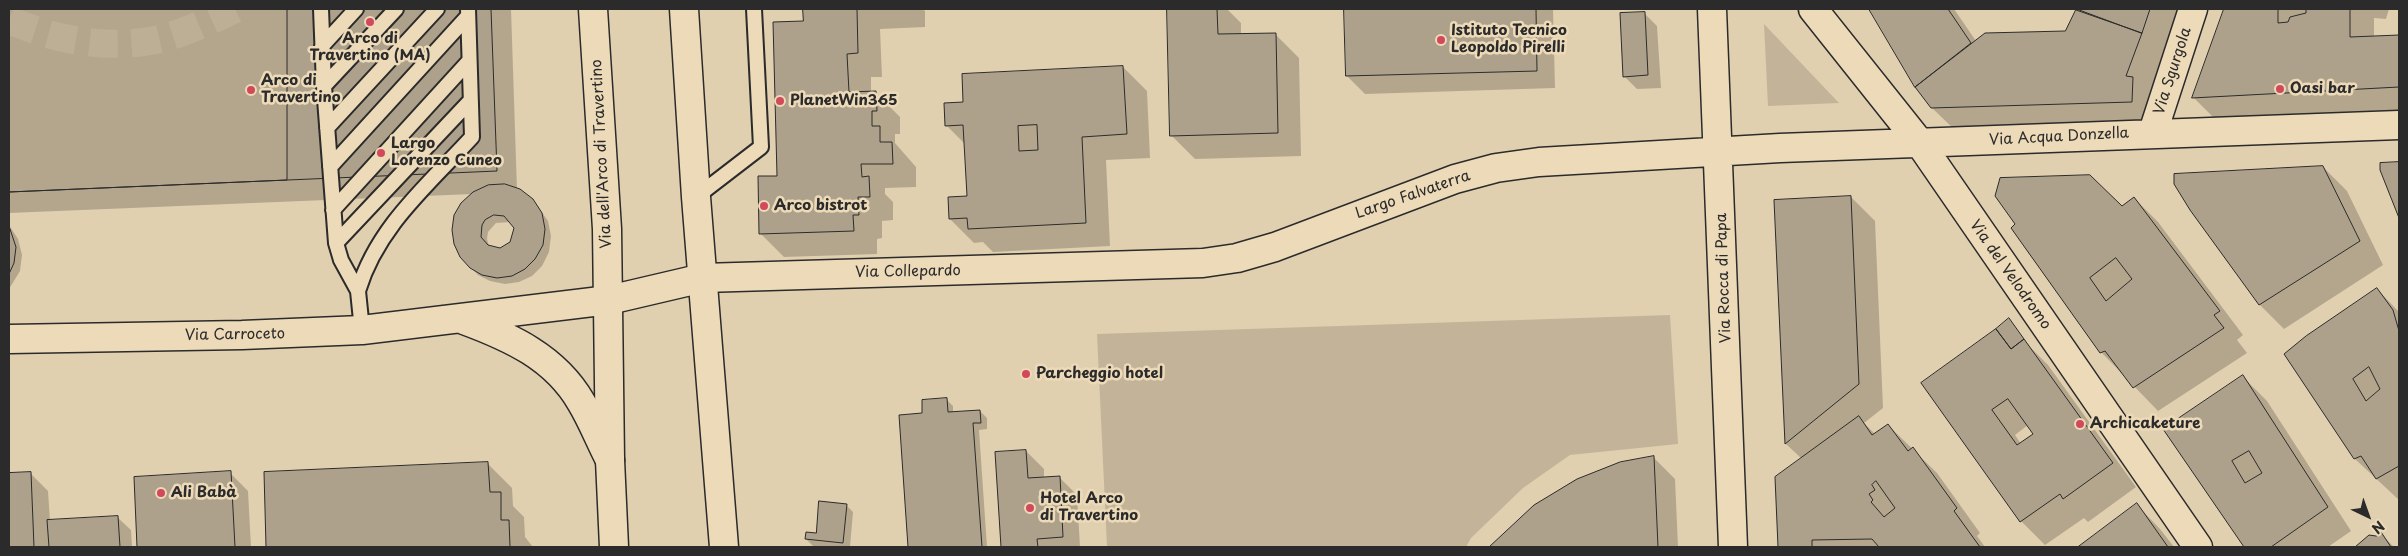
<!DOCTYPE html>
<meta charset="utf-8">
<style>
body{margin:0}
#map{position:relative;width:2408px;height:556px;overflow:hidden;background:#e1d0b0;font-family:"Playpen Sans",sans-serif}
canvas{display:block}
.frame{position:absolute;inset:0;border:10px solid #2b2b2b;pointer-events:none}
.north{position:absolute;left:2343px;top:491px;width:50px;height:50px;-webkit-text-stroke:4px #eddab8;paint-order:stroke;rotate:138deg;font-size:14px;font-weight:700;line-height:20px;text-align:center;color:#2b2b2b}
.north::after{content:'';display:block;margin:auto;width:18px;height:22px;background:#2b2b2b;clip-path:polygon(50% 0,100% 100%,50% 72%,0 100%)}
</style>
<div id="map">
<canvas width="2408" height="556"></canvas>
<div class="frame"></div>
<div class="north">N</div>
</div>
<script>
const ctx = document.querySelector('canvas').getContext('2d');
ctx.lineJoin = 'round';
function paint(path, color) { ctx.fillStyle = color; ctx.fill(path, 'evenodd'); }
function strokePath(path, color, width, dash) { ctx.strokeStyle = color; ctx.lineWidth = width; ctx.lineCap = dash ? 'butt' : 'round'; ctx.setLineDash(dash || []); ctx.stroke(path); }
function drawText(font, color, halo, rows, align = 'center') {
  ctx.font = font + ' "Playpen Sans",sans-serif'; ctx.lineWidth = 5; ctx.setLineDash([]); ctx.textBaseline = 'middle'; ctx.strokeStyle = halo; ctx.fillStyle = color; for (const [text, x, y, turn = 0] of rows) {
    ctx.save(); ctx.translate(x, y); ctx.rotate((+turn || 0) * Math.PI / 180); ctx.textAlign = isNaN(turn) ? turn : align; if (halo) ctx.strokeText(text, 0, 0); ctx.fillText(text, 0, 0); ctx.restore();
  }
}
const green = new Path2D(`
 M1764 24 1839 103 1768 106Z
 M1670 315 1678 444 1570 455 1523 488 1471 538 1466 547H1107L1097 334Z`);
const shadow = new Path2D(`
 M9 9H511L517 190 539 208 548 221 551 236 549 252 542 266 532 276 519 282 505 284 490 281 478 275 461 257 473 194 9 213ZM511 222 515 228 514 239 506 247 494 249 489 246 487 239 488 232 496 223Z
 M804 9H922L925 11V27L880 29 882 77H871V93H876L900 117V134H895V143L916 167V187L885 188V194L893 202V220L882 221V238L877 239V254L784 257 760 233 779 177 805 23Z
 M1168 9H1227L1241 23V35L1275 34 1299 58 1301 156 1195 159 1171 135Z
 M1346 9H1553L1555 88 1365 94 1347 76Z
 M1870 9H1954L1976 41 2066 33 2078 9H2184L2156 125 1957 132 1932 108 1916 86Z
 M2225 9H2389L2386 19 2374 18V37L2399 36V113L2218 122 2193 97Z
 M1644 13 1657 26 1661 88 1637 89 1624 76Z
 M1123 67 1147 91 1150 158 1106 160 1110 246 993 252 983 242 974 243 950 219 968 197 966 145 946 125 964 103Z
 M2399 163V215L2381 170V164Z
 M2323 167 2347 191 2383 265 2284 329 2260 305 2191 210Z
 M1851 197 1875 221 1883 408 1864 423 1875 434 1888 425 1937 473 1980 533 1977 536 1985 547H1779L1777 477 1802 459 1786 444 1776 201Z
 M2134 198 2158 222 2243 335 2237 340 2247 353 2158 411 2101 352 2013 228 2122 208Z
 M9 225 18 239 22 255 20 271 9 289Z
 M2377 289 2399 312V500L2355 459 2286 354Z
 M2009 320 2031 348 2048 365 2136 487 2088 522 2084 518 2045 545 2021 521 1922 383ZM2028 425 2035 435 2021 444 2015 435Z
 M2243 377 2267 401 2351 531 2328 547H2246L2165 429Z
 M946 399 953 406V413L980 411 987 418V429L979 430 987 547H910L901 417 924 415Z
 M1026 451 1044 469V478L1059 477 1077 495 1080 547H1002L996 453Z
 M1654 458 1675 479 1678 547H1491L1534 506Z
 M488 464 512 488 513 506 524 517 525 537 533 547H267L265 473Z
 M30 473 48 491 50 521 117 517 131 530 132 547H9V474Z
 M230 473 248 491 251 547H139L135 478Z
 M846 505 853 512 850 547 813 546 806 539 817 534Z
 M2137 505 2160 529 2174 547H2080Z
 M2381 534 2394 547H2357L2369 536 2377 537Z`);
const building = new Path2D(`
 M9 9H491L497 171 9 192Z
 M9 9H287V180L9 192Z
 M803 9H857L858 53 847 54 849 92 876 91 877 111H872V126H880V142H892L893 164H861L862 177 869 176 870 197H858L859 215H853L854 231 759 234 758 176H777L773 22 803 21Z
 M1167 9H1217L1218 34 1276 33 1278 133 1170 136Z
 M1344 9H1536L1537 71 1346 76Z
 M1869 9H1948L1971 43 1915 87Z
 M2077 9H2150L2142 33Z
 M2224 9H2278V23L2288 22 2290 17 2306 13V9H2350V37L2399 35V87L2192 98Z
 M2076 10 2142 33 2126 76 2133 77 2132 102 1931 108 1915 87 1985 33 2065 31Z
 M1645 12 1648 75 1623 77 1620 13Z
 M1123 66 1127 134 1082 137 1086 223 968 229 967 218 949 219 948 197 967 196 963 125 945 126 944 103 963 102 962 74ZM1037 125 1038 150 1019 151 1018 126Z
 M2399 162V218L2380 170V163Z
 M2323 166 2360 241 2259 305 2190 210 2174 184V174Z
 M2090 175 2122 206 2134 197 2220 311 2214 315 2224 328 2133 388 2105 351 2100 353 2011 228 2015 224 1995 196 2000 178ZM2116 258 2132 279 2106 301 2090 278Z
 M505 184 520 189 533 199 542 213 545 229 543 245 535 259 525 269 512 276 497 278 482 275 470 268 460 257 454 244 452 230 454 215 461 203 473 192 488 185ZM494 215 504 216 514 228 510 242 500 248 488 245 481 237 482 225 485 220Z
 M1851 196 1859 384 1785 444 1774 200Z
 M9 226 16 247 14 263 9 274Z
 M2377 288 2393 310 2399 331V466L2376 479 2361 456 2354 459 2284 354 2306 336ZM2369 367 2380 389 2366 401 2353 379Z
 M2009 318 2024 339 2011 349 1996 329Z
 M1996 329 2011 349 2024 339 2113 463 2063 499 2060 494 2020 522 1921 383ZM2008 399 2033 434 2017 445 1992 410Z
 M2243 375 2328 507 2271 547H2244L2163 429ZM2249 451 2262 473 2245 483 2232 461Z
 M947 398 948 412 980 410 981 423H973L982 547H908L899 415 922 413V400Z
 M1859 416 1872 435 1888 424 1908 451 1913 447 1957 508 1954 511 1980 547H1879L1872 539 1812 540V547H1778L1775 477ZM1876 481 1895 508 1884 517 1871 502 1873 500 1869 494 1875 490 1872 485Z
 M1026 450 1028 478 1060 476 1063 537 1037 539 1038 547H1001L995 452Z
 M1654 456 1658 547H1489L1534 505 1577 479 1620 462Z
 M488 462 490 492H501V520H509L510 547H266L264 472Z
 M231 471 235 547H137L134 477Z
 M31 472 34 547H9V473Z
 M819 501 847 504 843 543 805 539 806 532 816 533Z
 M2137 503 2168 547H2078Z
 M118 516 120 547H49L47 520Z
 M2381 532 2391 547H2355L2369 535 2376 536Z`);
const streetTunnel = new Path2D(`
 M9 20C59 42 118 52 171 36 193 29 214 19 235 9`);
const lane = new Path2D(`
 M321 9 324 86 336 243 341 260 358 291 362 330
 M322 46 356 9
 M324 86 396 9
 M327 128 437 9
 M330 167 468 16
 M696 197 761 147 754 9
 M333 210 469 61
 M336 243 470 101
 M358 291C377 227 428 185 472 137L468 9`);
const street = new Path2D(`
 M1712 9 1733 547
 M1813 9 1919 142 2198 547
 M2153 132 2193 9
 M464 320C510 337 555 357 581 402 592 420 600 441 610 460
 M9 339 242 335 362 330 609 300 703 278 1203 263 1237 258 1275 247 1455 179 1496 168 1539 162 1780 148 2399 125`);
const secondary = new Path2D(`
 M593 9 607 229 610 460 614 547
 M684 9 696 197 724 547`);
const markers = [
 [370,22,5,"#d1495b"],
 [1441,40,5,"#d1495b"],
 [2280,89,5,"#d1495b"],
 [251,90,5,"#d1495b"],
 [780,101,5,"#d1495b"],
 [381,153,5,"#d1495b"],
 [764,206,5,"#d1495b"],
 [1026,374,5,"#d1495b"],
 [2080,424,5,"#d1495b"],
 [161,493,5,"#d1495b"],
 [1030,508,5,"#d1495b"]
];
const poiNames = [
 ["Istituto Tecnico",1451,31],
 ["Leopoldo Pirelli",1451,48],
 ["Arco di",370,39,"center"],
 ["Travertino (MA)",370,56,"center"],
 ["Arco di",261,81],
 ["Travertino",261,98],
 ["Oasi bar",2290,89],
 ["PlanetWin365",790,101],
 ["Largo",391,144],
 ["Lorenzo Cuneo",391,161],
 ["Arco bistrot",774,206],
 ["Parcheggio hotel",1036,374],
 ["Archicaketure",2090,424],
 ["Ali Babà",171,493],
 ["Hotel Arco",1040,499],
 ["di Travertino",1040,516]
];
const streetNames = [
 ["Via Sgurgola",2173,71,-72],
 ["Via Acqua Donzella",2059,137,-3],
 ["Via dell'Arco di Travertino",602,154,-93],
 ["Largo Falvaterra",1413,195,-19],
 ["Via Collepardo",908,272,-1],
 ["Via del Velodromo",2010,275,55],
 ["Via Rocca di Papa",1724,278,-92],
 ["Via Carroceto",235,335,-1]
];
paint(green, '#c3b499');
paint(shadow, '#0003');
paint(building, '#aea18b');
strokePath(building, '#2b2b2b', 1);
strokePath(streetTunnel, '#bdaf95', 28, [28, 14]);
strokePath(lane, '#2b2b2b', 18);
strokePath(street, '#2b2b2b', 31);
strokePath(secondary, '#2b2b2b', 31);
strokePath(lane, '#eddab8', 14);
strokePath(street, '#eddab8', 28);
strokePath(secondary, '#eddab8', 28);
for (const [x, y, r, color] of markers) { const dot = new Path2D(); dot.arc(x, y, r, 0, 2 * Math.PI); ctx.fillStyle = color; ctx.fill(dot); strokePath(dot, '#eddab8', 2); }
drawText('bold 15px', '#2b2b2b', '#eddab8', poiNames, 'left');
drawText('15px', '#2b2b2b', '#eddab8', streetNames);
</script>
